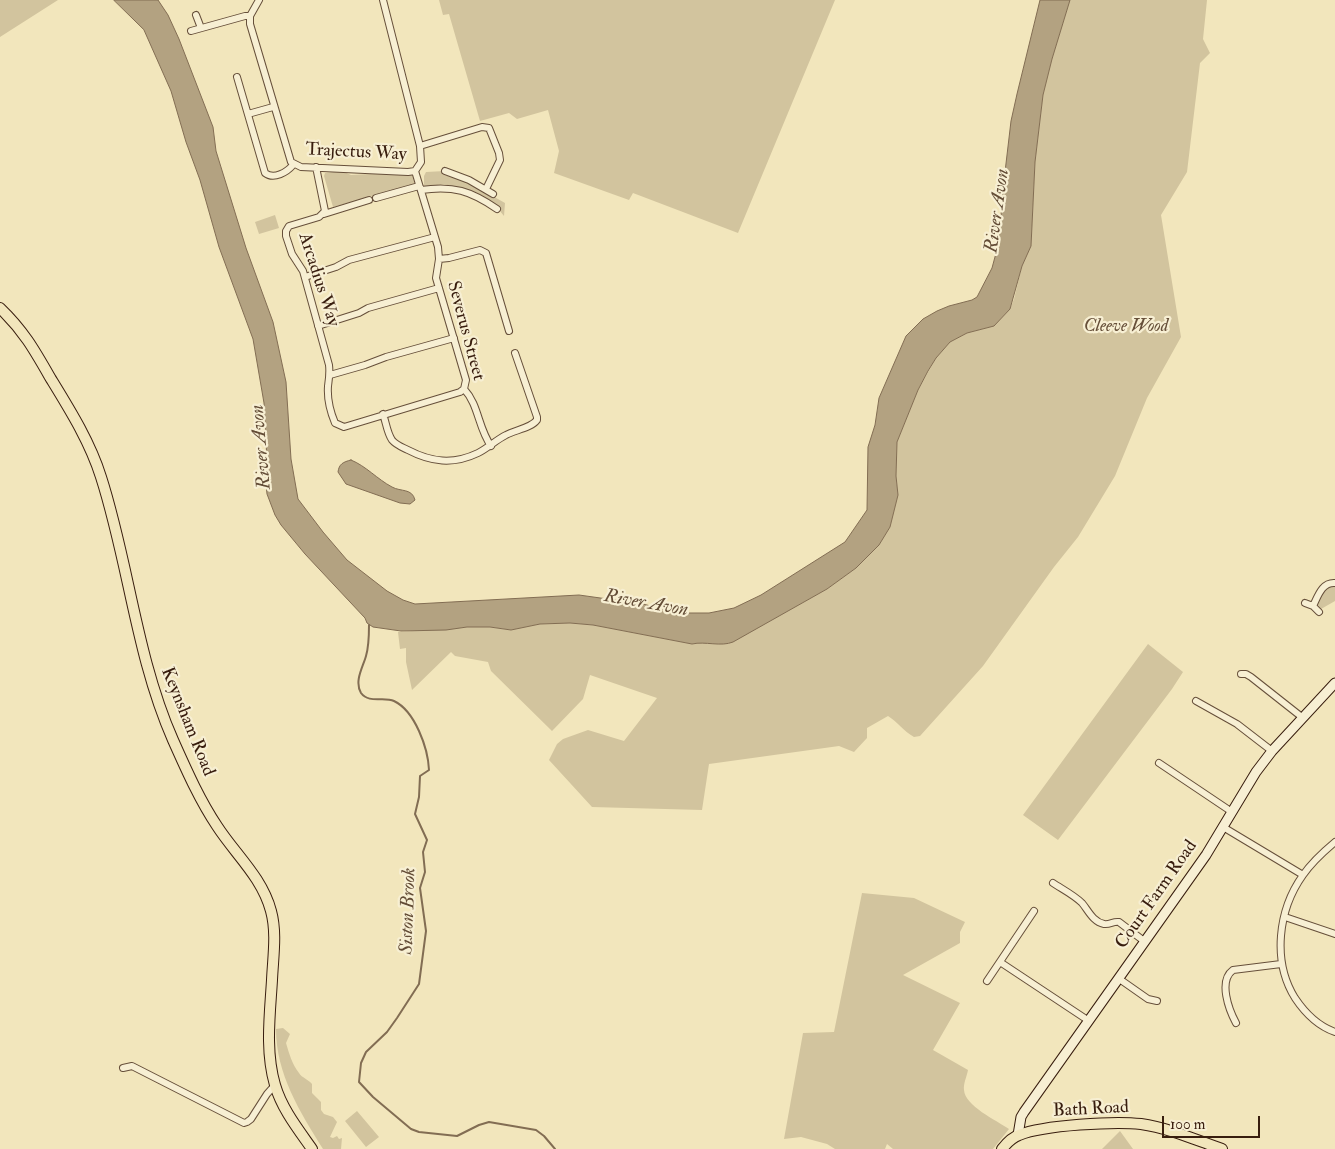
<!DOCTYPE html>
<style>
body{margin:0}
#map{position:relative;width:1335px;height:1149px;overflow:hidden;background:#f2e6bc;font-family:"IM FELL Double Pica",serif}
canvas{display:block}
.scale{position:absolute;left:1162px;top:1116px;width:98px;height:22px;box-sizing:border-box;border:2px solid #381d0e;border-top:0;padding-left:6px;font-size:15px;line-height:18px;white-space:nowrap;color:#381d0e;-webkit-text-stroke:4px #f7efd3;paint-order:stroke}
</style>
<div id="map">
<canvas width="1335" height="1149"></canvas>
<div class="scale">100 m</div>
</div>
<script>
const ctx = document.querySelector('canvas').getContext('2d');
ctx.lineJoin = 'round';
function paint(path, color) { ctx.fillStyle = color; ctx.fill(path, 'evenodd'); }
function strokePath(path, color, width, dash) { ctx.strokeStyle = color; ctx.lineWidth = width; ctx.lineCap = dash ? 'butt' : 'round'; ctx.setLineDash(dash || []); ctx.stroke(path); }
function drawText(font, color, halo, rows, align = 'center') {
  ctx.font = font + ' "IM FELL Double Pica",serif'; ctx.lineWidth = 4.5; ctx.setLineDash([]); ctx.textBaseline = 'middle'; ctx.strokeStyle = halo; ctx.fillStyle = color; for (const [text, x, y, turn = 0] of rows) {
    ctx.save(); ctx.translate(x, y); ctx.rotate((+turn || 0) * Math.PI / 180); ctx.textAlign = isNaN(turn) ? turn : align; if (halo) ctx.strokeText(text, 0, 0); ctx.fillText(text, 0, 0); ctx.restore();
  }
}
const green = new Path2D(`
 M0 0H58L0 37Z
 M439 0H835L738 233 633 193 629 200 554 173 559 151 548 110 517 119 509 113 480 121 449 14 443 15Z
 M1070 0H1207L1203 39 1210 53 1200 63 1187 172 1161 215 1181 337 1147 398 1115 476 1078 537 1054 567 983 666 920 736 914 737C903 731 898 722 888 716L867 728V738L854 752 839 746 709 764 702 810 592 807 549 760 557 744 563 739 588 730 624 741 657 698 590 675 583 699 552 731 491 671 488 662 455 656 451 652 412 690 406 662V648L400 649 398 632 467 627H490L510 630 540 624 570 623 593 625 692 644 708 642 728 644 827 589 856 568 879 545 890 527 898 495 896 476 897 442 918 390 936 358 950 342 967 333 994 326 1010 309 1014 299 1022 266 1031 246 1035 162 1043 95 1052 59Z
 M342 171 351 175 369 174 367 172 412 175 415 184 333 207 324 176 325 173Z
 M445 171 444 175 466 181 505 203 504 216 495 205 454 187 444 184 424 187V176L426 172Z
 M275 215 279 228 259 234 255 222Z
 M1334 586H1335V601L1321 609 1318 605V601L1326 587Z
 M1148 644 1183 672 1172 689 1058 840 1023 815Z
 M862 893 914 898 965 922 960 932V943L903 975 960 1003 933 1050 968 1070C967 1076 963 1084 964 1090 965 1106 996 1120 1009 1129L993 1149H893L887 1144 885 1149H835L827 1144 801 1137 784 1139 803 1033 834 1032Z
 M283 1028 290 1034 286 1043C289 1053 292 1064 299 1073 302 1078 308 1079 312 1084V1093L321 1102V1110L324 1114 333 1117 337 1122 330 1137 333 1138 337 1136 339 1139 342 1138 341 1149H323C300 1112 276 1074 276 1029Z
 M357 1111 379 1137 366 1147 345 1121Z
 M1120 1131 1133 1149H1102Z`);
const water = new Path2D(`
 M114 0H158L168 15 179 39 213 127 216 151 246 248 273 322 286 382 291 459 298 499 323 532 347 560 387 591 403 600 415 604 579 595 643 604 658 608 689 613H709L734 608 761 595 845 542 867 510 868 447 875 425 879 398 906 336 923 319 937 311 949 306 972 300 977 297 992 268 999 242 1003 189 1011 121 1017 94 1040 0H1070L1052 59 1043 95 1035 162 1031 246 1022 266 1010 309 994 326 967 333 950 342 936 358 928 371 918 390 897 442 896 476 898 495 890 527 879 545 856 568 827 589 733 642C721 647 705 641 692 644L593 625 570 623 540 624 511 630 490 627H467L446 630 401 631 373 627 367 623 365 618 305 554 281 525 275 515 267 494 266 484 267 461 264 403 253 339 219 247 200 180 186 142 171 91 144 30Z
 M351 460C366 466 377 479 392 487 401 492 412 488 415 500L410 504 400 503 346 484 338 472C339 464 343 462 351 460Z`);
const stream = new Path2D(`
 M369 625C369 635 369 646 366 656 363 667 354 681 361 693 369 704 384 696 394 701 415 711 428 748 429 770L420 776 419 797 415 814 427 840 423 852 425 872 420 888 426 931 419 984 397 1018 387 1032 366 1052 361 1063 359 1082 373 1097 411 1129 419 1132 457 1136 479 1125 489 1122 536 1130 544 1136 555 1149`);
const street = new Path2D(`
 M259 0 250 16V24L291 162 301 167 408 172 415 171 421 162 420 146 383 0
 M196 15 201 28
 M191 31 245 16H250
 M237 77 265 173C274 180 287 172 293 165
 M248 114 273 107
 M420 146 482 127 489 128 499 153 500 160 486 189
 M316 167 325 211 319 217 289 226 286 231V236L292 254 303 271 329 365C330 373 329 379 328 386 327 399 330 411 335 423L344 427 460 392 464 389
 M415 171 438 247 439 259 436 278 466 380 464 389C479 405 478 428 491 446
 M445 171 469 180 493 194
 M421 190C453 185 471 191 497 209
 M376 198 419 186
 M324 214 369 200
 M439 259 449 258 480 250 486 253 509 331
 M305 277 336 267 349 260 435 237
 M318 326 359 313 368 308 439 288
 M330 375 365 365 386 357 454 338
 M383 414C386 422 387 433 392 440 396 445 402 447 408 450 431 462 453 465 478 453 488 448 496 440 506 435 515 430 531 428 537 420V417L515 353
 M1305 603 1313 606
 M1319 612 1313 606C1318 596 1322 582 1335 583
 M1241 674H1246L1251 677 1303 718
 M1196 701 1237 724 1272 751
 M1159 763 1232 812
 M1223 827 1303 875
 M1335 842C1323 852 1312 862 1303 875 1278 910 1272 961 1295 998 1305 1013 1318 1026 1335 1032
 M1053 883C1062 889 1074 895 1082 903 1088 910 1093 922 1104 924 1110 925 1113 921 1119 922L1144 941
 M1285 917 1335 934
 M1000 962 1089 1021
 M1118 978 1148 999 1157 1001
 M987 981 1034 911
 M1236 1023C1229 1010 1218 981 1233 970L1281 964
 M123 1068 132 1066 244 1123 247 1122 251 1119 267 1094 275 1085`);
const secondary = new Path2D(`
 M1018 1135 1021 1117 1024 1112 1206 855 1256 772 1272 751 1335 683`);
const primary = new Path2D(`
 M0 308C24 331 35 351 51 379 70 410 90 442 101 477 129 564 136 656 173 740 186 769 199 799 217 826 235 854 262 877 271 911 277 933 273 957 272 980 270 1014 265 1051 275 1085 282 1109 298 1129 312 1149
 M1002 1149C1006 1144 1013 1137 1019 1135 1044 1125 1115 1121 1141 1124 1169 1128 1196 1140 1222 1149`);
const streetNames = [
 ["Trajectus Way",356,153,3],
 ["Arcadius Way",318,280,72],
 ["Severus Street",465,331,75],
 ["Keynsham Road",187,722,68],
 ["Court Farm Road",1157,895,-55],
 ["Bath Road",1091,1110,-3]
];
const parkNames = [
 ["Cleeve Wood",1126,327]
];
const waterNames = [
 ["River Avon",998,211,-82],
 ["River Avon",262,447,-95],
 ["River Avon",646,604,10],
 ["Siston Brook",409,911,-88]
];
paint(green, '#d2c49e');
paint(water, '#b3a281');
strokePath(water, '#826d53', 1);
strokePath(stream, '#826d53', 2);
strokePath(street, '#664f3a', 8);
strokePath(secondary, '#381d0e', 11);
strokePath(primary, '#381d0e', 12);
strokePath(street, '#f7efd3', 6);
strokePath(secondary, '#f7efd3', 9);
strokePath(primary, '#f2e6bc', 10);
drawText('18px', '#381d0e', '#f7efd3', streetNames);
drawText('italic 18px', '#664f39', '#f7efd3', parkNames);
drawText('italic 19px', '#634c36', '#f7efd3', waterNames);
</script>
